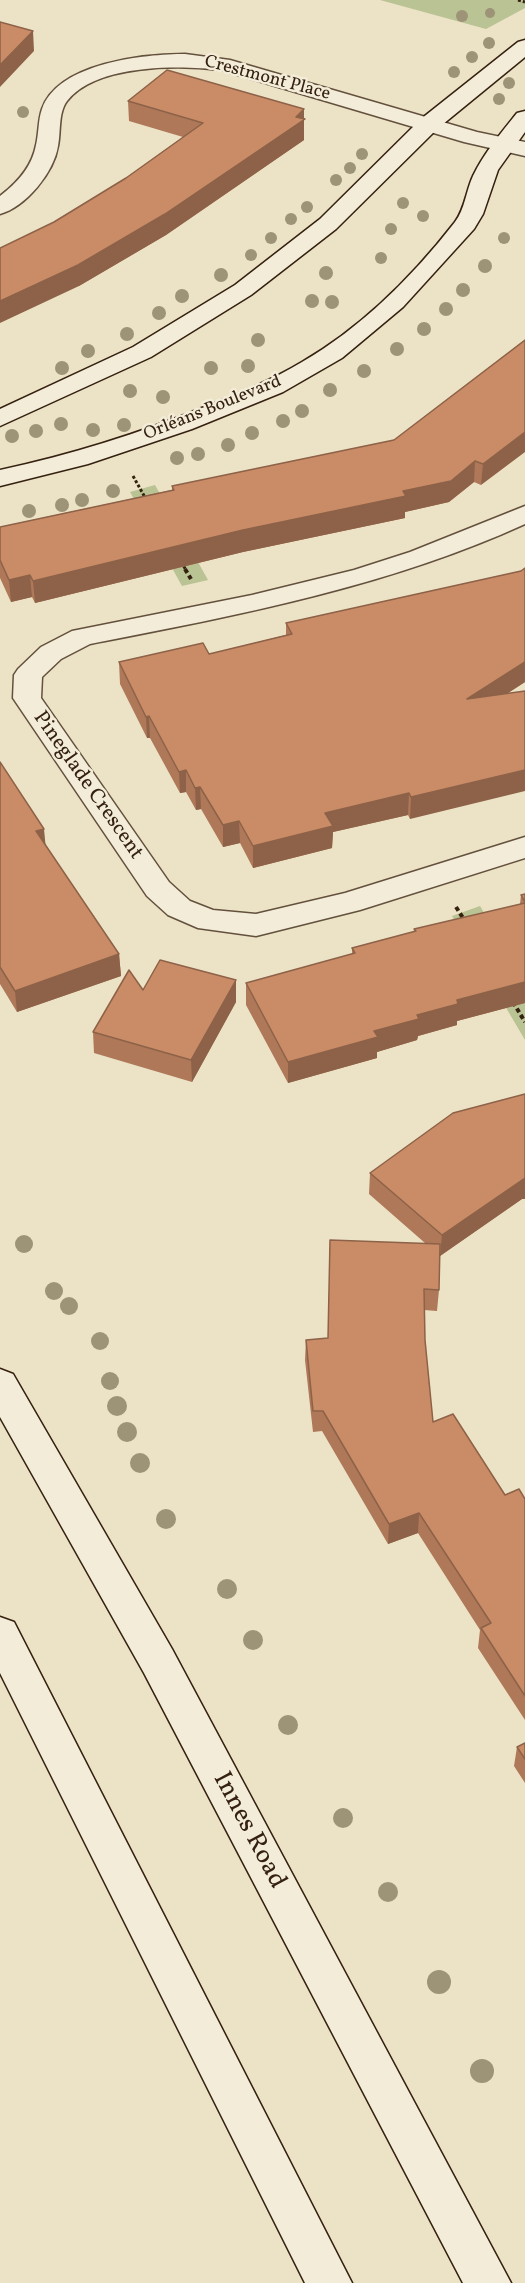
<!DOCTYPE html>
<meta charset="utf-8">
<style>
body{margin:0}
canvas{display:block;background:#ece2c5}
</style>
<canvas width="525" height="2283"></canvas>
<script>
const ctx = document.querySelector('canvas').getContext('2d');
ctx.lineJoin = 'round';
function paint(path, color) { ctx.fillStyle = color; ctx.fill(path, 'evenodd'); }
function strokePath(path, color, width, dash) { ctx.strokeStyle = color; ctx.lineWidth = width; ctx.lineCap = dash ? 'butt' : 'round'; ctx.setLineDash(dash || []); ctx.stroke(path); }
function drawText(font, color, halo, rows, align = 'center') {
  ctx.font = font + ' Vollkorn,serif'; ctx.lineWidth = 5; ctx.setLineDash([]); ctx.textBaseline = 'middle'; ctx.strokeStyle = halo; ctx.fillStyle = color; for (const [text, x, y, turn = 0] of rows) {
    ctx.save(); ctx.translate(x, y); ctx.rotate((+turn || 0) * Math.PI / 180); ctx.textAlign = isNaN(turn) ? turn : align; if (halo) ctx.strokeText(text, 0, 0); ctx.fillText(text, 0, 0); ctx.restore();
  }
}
const green = new Path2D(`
 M380 0H525V8L486 29Z
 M155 485 208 580 182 586 130 492Z
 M480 906 525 981V1040L452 916Z`);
const pathFar1 = new Path2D(`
 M518 0 525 2
 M133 476 147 501
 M181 562 186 570`);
const path = new Path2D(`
 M185 569 191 579
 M456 907 465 921
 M513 1002 525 1022`);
const minor = new Path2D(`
 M185 54 230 60 477 132 525 142V156L464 142 221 70C179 65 96 64 67 101 58 113 61 132 58 146 54 172 26 207 0 214V196C17 183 32 167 36 145 39 133 38 120 42 109 58 63 144 54 185 54Z
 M525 506V524C387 587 238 615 90 644L61 659 42 677 41 698 169 882 190 901 213 910 256 914 345 893 525 837V858L360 910 256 936 198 928 168 915 147 896 13 698 14 675 18 669 41 647 72 631 252 595 354 570 410 552Z`);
const secondary = new Path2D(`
 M525 40V57L437 129 336 229 251 295 151 357 0 426V409L133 347 235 285 320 219 421 119 518 42Z
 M525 111V132L498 170 483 214 474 229 403 307 342 358 283 392 192 429 88 464 0 486V470C71 455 140 433 207 406 240 393 272 380 302 362 361 328 413 276 455 222 465 209 466 191 473 176 484 153 501 133 517 113Z
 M0 1369 13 1374 172 1649 511 2283H463L144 1673 0 1417Z
 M0 1617 14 1622 352 2283H305L0 1673Z`);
const trees = [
 [490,13,5],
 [462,16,6],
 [489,43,6],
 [472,57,6],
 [454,72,6],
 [509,83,6],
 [499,99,6],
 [23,112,6],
 [362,154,6],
 [350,168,6],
 [336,180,6],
 [403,203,6],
 [307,207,6],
 [423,216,6],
 [291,219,6],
 [391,229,6],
 [271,238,6],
 [504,238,6],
 [251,255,6],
 [381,258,6],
 [485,266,7],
 [326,273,7],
 [221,275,7],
 [463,290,7],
 [182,296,7],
 [312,301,7],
 [332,302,7],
 [446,309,7],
 [159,313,7],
 [424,329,7],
 [127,334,7],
 [258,340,7],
 [397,349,7],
 [88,351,7],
 [248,366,7],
 [62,368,7],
 [211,368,7],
 [364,371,7],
 [330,390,7],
 [130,391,7],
 [163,397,7],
 [302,411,7],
 [283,421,7],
 [61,424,7],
 [124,425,7],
 [93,430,7],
 [36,431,7],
 [252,433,7],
 [12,436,7],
 [228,445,7],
 [198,454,7],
 [177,458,7],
 [113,491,7],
 [82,500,7],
 [62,505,7],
 [29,511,7],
 [24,1244,9],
 [54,1291,9],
 [69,1306,9],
 [100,1341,9],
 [110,1381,9],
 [117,1406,10],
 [127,1432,10],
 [140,1463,10],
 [166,1519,10],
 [227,1589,10],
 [253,1640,10],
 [288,1725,10],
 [343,1818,10],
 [388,1892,10],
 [439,1982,12],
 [482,2071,12]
];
const wall = new Path2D(`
 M128 101 304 109V140L166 235 79 286 54 222 126 178 183 137 129 121Z
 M525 340 481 485 474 482 449 502 405 512V518L243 552 35 603 32 597 11 602 0 578V527L172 490V486L394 440Z
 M525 568V682L508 693 410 819 408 815 333 832 332 848 253 868 240 843 223 847 201 809 196 810 186 792 180 793 150 738H147L120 684 119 662 209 654 286 635V623L521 571Z
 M0 762 45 845 119 954 121 976 17 1012 0 984Z
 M525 894V1003L457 1021V1025L418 1036 417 1040 377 1052V1058L288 1083 246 1005V983L352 954V948L414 932V929L520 904 521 895Z
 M236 980V1002L192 1082 94 1053 93 1032 143 990Z
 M370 1173 522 1199 440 1256H439V1290L437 1311 424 1310 425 1340 433 1422 505 1495 525 1499V1720L478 1648 480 1630 418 1533 388 1544 322 1431 313 1432 305 1360 306 1340 328 1338 425 1243 369 1194Z
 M525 1743V1783L514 1766 517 1747Z`);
const shadedWall = new Path2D(`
 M33 31 34 51 0 87V65Z
 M304 109V140L166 235 79 286 0 323V301L296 117Z
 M525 432V452L481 485 483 464Z
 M475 461 474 482 449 502 405 512V518L243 552 35 603 33 581 403 491Z
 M30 575 32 597 11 602 9 580Z
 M525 662V682L465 721 467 699Z
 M149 716 150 738H147L146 717Z
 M186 770V792L180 793 179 772Z
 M525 770V791L410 819 411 797Z
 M200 787 201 809 196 810 195 788Z
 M409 793 408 815 333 832 332 848 253 868V846L325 813Z
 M239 821 240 843 223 847V825Z
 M44 829 46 850 36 831Z
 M119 954 121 976 17 1012 15 991Z
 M236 980V1002L192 1082 191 1060Z
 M525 982V1003L457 1021V1025L418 1036 417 1040 377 1052V1058L288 1083V1062L457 1000Z
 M525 1178V1199H522L440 1256 442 1235Z
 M419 1513 418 1533 388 1544 389 1524Z`);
const building = new Path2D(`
 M0 22 33 31 0 65Z
 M167 70 304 109 296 117 305 119 165 214 78 265 0 301V248L54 222 126 178 203 123 128 101Z
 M525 340V432L483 464 475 461 451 481 403 491 406 496 243 530 33 581 30 575 9 580 0 560V527L174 490 172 486 394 440Z
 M525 568V662L467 699 525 691V770L411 797 409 793 325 813 333 826 253 846 239 821 223 825 200 787 195 788 186 770 179 772 149 716 146 717 119 662 203 643 209 654 292 634 286 623 521 571Z
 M0 762 44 829 36 831 119 954 15 991 0 967Z
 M525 894V902L521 895Z
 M525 903V982L457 1000 458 1004 417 1015 419 1019 374 1031 378 1037 288 1062 246 983 355 953 352 948 416 931 414 929Z
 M160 960 236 980 191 1060 93 1032 129 970 143 990Z
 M525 1094V1178L442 1235 370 1173 453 1113Z
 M330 1240 440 1244 439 1290 424 1289 425 1340 433 1422 453 1414 505 1495 519 1489 525 1499V1696L481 1628 491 1623 419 1513 389 1524 323 1411H313L306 1340 328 1338Z
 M525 1743V1759L517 1747Z`);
const farStreetnames = [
 ["Crestmont Place",267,79,15],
 ["Orléans Boulevard",213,409,-22]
];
const streetNames = [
 ["Pineglade Crescent",87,786,55]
];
const nearStreetnames = [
 ["Innes Road",248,1831,62]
];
paint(green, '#b9c394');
strokePath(minor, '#63513d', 3);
strokePath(secondary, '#352110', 3);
strokePath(pathFar1, '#352110', 3, [3, 2]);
strokePath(path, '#352110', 4, [4.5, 3]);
paint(minor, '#f3ecd9');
paint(secondary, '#f3ecd9');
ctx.fillStyle = '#9d9377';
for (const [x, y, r] of trees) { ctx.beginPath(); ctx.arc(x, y, r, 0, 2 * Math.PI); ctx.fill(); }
paint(wall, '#ae7859');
paint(shadedWall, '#8d6248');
paint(building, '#ca8c67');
strokePath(building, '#8d6248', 1.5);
drawText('18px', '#352110', '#f3ecd9', farStreetnames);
drawText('21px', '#352110', '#f3ecd9', streetNames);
drawText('26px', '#352110', '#f3ecd9', nearStreetnames);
</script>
